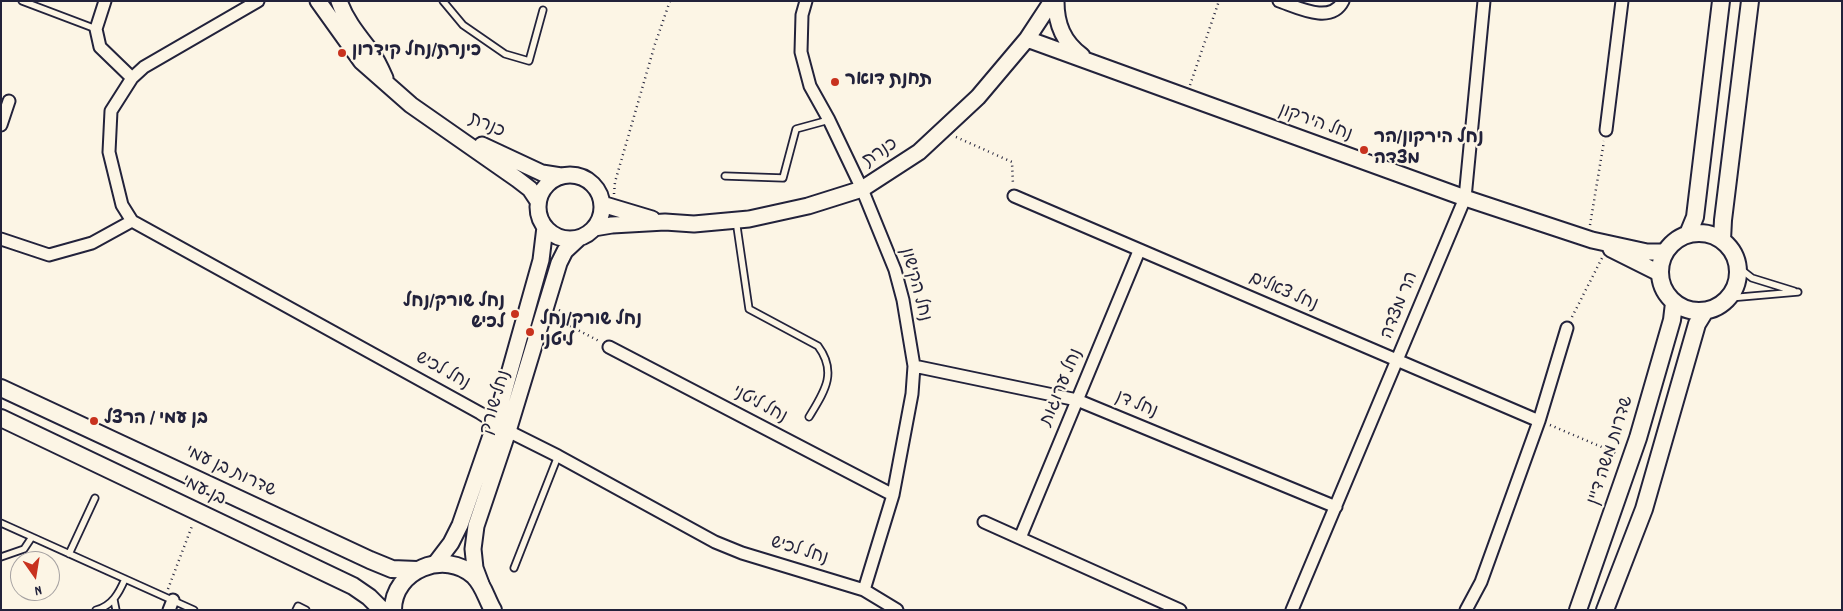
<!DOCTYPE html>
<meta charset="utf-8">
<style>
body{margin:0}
#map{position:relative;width:1843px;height:611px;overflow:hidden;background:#fcf5e5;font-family:Dekko,sans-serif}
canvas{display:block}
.frame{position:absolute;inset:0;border:2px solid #22223b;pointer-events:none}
.north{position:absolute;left:10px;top:551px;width:50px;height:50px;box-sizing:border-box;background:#fcf5e5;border:1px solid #a5a1a1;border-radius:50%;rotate:167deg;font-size:14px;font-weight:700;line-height:20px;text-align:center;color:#22223b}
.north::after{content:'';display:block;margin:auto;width:18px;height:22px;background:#c8321e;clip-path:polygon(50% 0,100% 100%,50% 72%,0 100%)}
</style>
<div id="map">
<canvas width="1843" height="611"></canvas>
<div class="frame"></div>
<div class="north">N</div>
</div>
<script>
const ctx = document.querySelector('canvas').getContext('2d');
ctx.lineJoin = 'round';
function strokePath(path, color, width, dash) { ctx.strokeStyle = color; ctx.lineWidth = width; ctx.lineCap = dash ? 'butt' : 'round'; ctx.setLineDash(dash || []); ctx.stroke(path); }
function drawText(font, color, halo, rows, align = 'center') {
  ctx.font = font + ' Dekko,"Playpen Sans Hebrew",sans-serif'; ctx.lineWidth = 4.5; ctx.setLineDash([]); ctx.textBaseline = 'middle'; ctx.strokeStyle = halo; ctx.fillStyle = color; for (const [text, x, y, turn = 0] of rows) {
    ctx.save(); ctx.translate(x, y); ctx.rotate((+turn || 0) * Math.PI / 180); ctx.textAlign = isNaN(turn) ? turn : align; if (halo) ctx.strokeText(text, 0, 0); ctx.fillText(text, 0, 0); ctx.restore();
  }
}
const path = new Path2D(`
 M1190 85 1219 1
 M956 137 1012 162 1013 185
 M614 194 615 182 655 44 670 1
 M1590 225 1604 141
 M559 310 573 317
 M1572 317 1602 258
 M570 326 599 341
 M1550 425 1618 454
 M168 589 192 526`);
const service = new Path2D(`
 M22 1 96 29
 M443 1 463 25 505 54 529 61 543 10
 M725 176 783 178 796 129 829 120
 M736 220 749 309 818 346C838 373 824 392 809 417
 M1738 267 1752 278 1794 291
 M1729 298 1798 292
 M1 523 194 610
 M69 554 95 498
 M1 557 24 549 32 537
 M514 568 558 456
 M114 600 116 610
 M96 610C112 606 119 593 125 579
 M296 610 298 606 306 610`);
const minor = new Path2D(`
 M105 1 96 29 100 47 132 78
 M806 1 802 15 801 52 810 86 829 120 862 189 895 270 903 300 914 366 912 394 893 495 864 590
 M1279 1C1297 7 1331 25 1343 1
 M1 125 9 101
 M1606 130 1622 1
 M1014 196 1539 421
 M132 221 122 205 109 152 111 111 132 78 144 67 258 1
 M1 239 49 255 92 243 132 221 480 413 508 431 558 456 715 542 742 553 864 590 897 610
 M609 347 893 495
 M914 366 1077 400 1336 507
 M984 522 1180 610
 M1020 538 1139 251
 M169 610 173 600
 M1292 610 1465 198 1484 1
 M1466 610 1481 582 1539 421 1567 328`);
const tertiary = new Path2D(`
 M318 1 361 61 411 105 517 179 530 189 538 201
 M339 1C346 21 359 36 372 53 377 60 381 69 385 78
 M1056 1C1056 24 1063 42 1082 56
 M1027 39 1465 198 1592 240 1647 252H1664
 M482 145 542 173 561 176
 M538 207a32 32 0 1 1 64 0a32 32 0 1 1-64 0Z
 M602 204 652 219
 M594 228 612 225 665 222 694 224 749 219 808 206 862 189 919 152 978 97 1027 39 1052 1
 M1611 249 1659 273
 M435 564 451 543 460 525 495 424 541 260 545 227
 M481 584 475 568 473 549 476 526 508 431 559 263 565 251 579 238`);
const secondary = new Path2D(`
 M1660 272a39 39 0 1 1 78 0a39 39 0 1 1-78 0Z
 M1688 234 1695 217 1721 1
 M1722 240 1723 220 1750 1
 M1 388 370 560 392 569 417 570
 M1 418 353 586 369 597 382 610
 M393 610C393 570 445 549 474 576 484 586 486 598 493 610
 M1578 610 1638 438 1672 320 1674 303
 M1605 610 1644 509 1697 324 1705 311`);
const markers = [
 [342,53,5,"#c8321e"],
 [835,82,5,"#c8321e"],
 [1364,150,5,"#c8321e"],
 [515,314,5,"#c8321e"],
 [530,332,5,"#c8321e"],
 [94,421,5,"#c8321e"]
];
const poiNames = [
 ["כינרת/נחל קידרון",352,53],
 ["תחנת דואר",845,82],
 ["נחל הירקון/הר",1374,140],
 ["מצדה",1374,161],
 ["נחל שורק/נחל",505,304,"right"],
 ["לכיש",505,325,"right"],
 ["נחל שורק/נחל",540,322],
 ["ליטני",540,343],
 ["בן עמי / הרצל",104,421]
];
const streetNames = [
 ["נחל הירקון",1315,124,20],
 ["כנרת",486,127,24],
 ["כנרת",881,154,-33],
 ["נחל הקישון",914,285,75],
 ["נחל צאלים",1283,293,23],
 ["הר מצדה",1401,306,-68],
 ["נחל לכיש",442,372,29],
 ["נחל ערוגות",1063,388,-67],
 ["נחל שורק",497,403,-73],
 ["נחל ליטני",759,406,28],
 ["נחל דן",1136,406,22],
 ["שדרות משה דיין",1612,451,-72],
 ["שדרות בן עמי",230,473,25],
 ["בן עמי",203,492,26],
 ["נחל לכיש",799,552,17]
];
strokePath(service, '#22223b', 9);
strokePath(minor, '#22223b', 15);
strokePath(tertiary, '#22223b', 19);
strokePath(secondary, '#22223b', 20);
strokePath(path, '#22223b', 2.5, [1, 4]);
strokePath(service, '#fcf5e5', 5.5);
strokePath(minor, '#fcf5e5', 11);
strokePath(tertiary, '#fcf5e5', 15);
strokePath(secondary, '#fcf5e5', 16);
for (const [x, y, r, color] of markers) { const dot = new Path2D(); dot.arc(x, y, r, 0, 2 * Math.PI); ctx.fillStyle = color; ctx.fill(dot); strokePath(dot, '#fcf5e5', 2); }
drawText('bold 18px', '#22223b', '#fcf5e5', poiNames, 'left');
drawText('18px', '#22223b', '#fcf5e5', streetNames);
</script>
